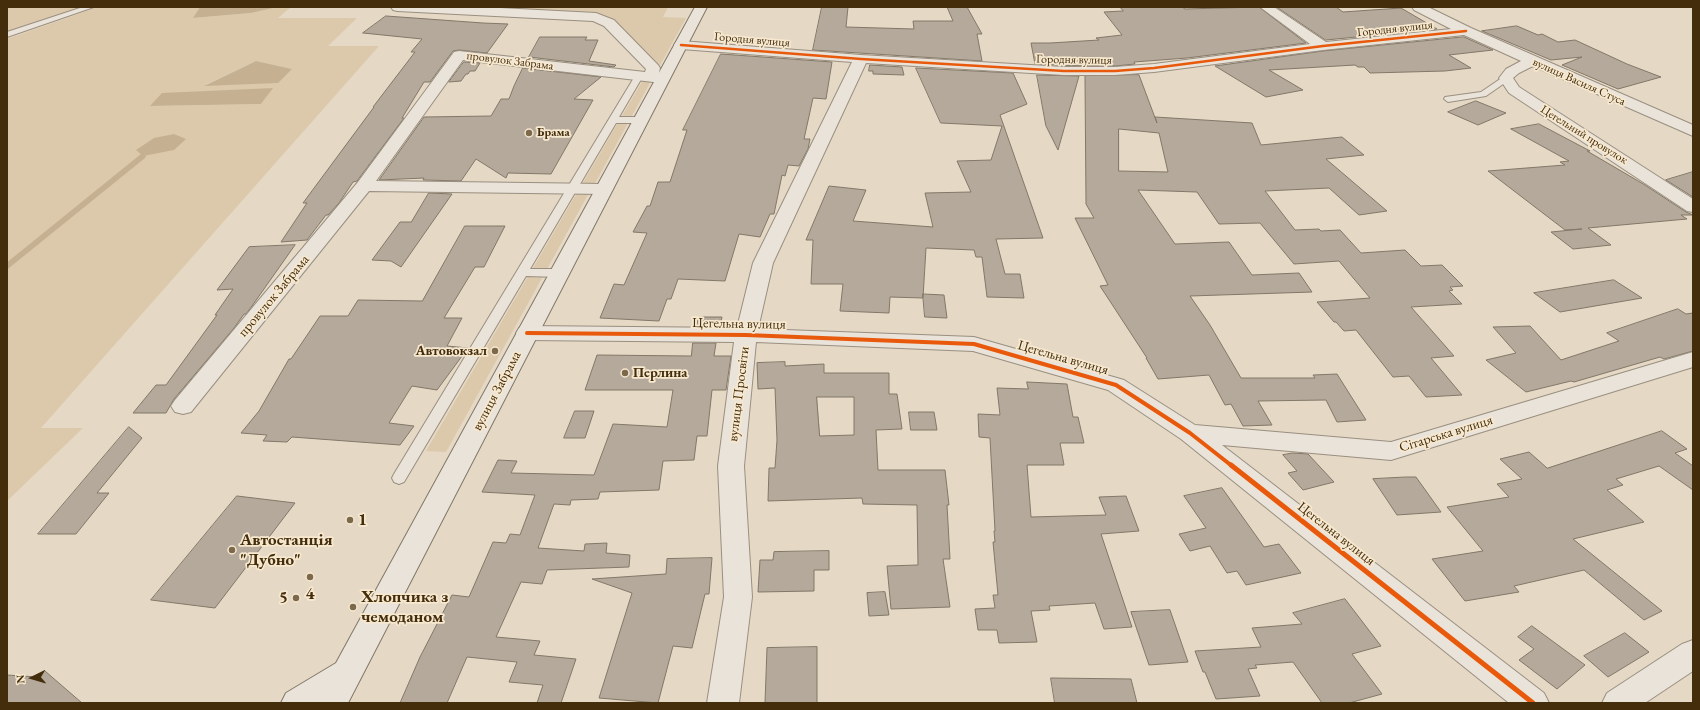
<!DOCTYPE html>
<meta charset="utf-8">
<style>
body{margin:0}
#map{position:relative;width:1700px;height:710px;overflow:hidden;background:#e5d8c4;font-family:"EB Garamond",serif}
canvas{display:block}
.frame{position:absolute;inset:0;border:8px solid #432d0b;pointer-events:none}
.north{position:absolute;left:12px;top:658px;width:40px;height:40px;-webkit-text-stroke:3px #f7e8d0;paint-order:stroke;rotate:265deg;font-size:11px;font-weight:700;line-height:16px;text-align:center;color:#432d0b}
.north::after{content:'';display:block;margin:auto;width:14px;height:18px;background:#432d0b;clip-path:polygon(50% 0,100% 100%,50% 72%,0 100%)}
</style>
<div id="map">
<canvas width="1700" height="710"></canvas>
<div class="frame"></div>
<div class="north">N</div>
</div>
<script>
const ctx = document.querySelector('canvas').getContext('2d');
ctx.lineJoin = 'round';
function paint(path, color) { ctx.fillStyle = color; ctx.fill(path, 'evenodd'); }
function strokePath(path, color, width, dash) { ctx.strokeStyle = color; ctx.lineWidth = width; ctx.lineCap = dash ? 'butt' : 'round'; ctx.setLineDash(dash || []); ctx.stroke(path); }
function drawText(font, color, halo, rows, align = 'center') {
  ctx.font = font + ' "EB Garamond",serif'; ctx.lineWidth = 3.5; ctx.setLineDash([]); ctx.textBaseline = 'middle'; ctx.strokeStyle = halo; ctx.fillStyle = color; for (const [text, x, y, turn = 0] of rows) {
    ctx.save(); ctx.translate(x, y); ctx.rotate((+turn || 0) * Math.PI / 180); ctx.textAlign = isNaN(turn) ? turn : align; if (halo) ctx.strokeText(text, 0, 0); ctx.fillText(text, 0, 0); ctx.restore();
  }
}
const green = new Path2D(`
 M7 7H83L7 33Z
 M98 7H200L194 18 251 13 278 7H291L278 18H357L328 46H379L41 428H83L7 501V39ZM256 61 292 69 205 85ZM272 88 261 104 150 106Z
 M446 7H668L663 17 686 18 659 67 615 22Z
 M643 80 651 81 593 187 581 186Z
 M578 191H590L446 452 426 451Z`);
const water = new Path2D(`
 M200 7H278L251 13 193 18Z
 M256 61 292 69 278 83 204 86Z
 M273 88 261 104 150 106 162 93Z
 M174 134 186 139 174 150 143 156 136 150 154 138Z`);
const stream = new Path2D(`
 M7 266 143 156`);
const building = new Path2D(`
 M822 7H848L846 27 914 29 913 21H953L947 7H967L982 34H977L982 61 813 50Z
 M1120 7H1182L1185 9 1259 7 1306 43 1187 58 1134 62 1135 64 1115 66H1085V57L1082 66 1035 64 1031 43H1050L1099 40 1096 38 1122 35 1104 12 1123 11Z
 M1277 7H1336L1343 12 1401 8 1437 29 1326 40Z
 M386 16 483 23 508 24 487 53 459 50 453 51 430 82H424L402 118H404L357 181 353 182 339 203 328 215H326L307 240 281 242 307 203H303L374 107H373L415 52H411L422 39 363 33Z
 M1517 26 1538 35 1542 34 1558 42 1575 40 1627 64 1661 77 1618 89 1562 65 1582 57 1551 60 1482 31Z
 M540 37H587L585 40H598L589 61 616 65 614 67 529 57Z
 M1464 37 1493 50 1449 55 1471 68 1445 71 1370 73 1364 67H1358L1355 65 1269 70 1303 90 1266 97 1215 66 1323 51Z
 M721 54 832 62 826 99 813 98 804 139H810L808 149 799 166 788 165 785 176 782 175 774 214H770L760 237 739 234 725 281 678 279 671 299H667L659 321 600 318 614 284 624 285 647 233 633 232 647 206H650L658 182H670L687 130H683Z
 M464 62 480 63 475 71H470L468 74H466L461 81 449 82Z
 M870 65 902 67 904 75 873 74V71H869Z
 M523 68 601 77 574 99 593 100 551 174 508 173 506 178 476 159 461 181 423 180 424 178 379 180 424 117 491 116 501 99H509L514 86Z
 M916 68 1013 73 1027 104 1000 115 1043 238 996 239 1005 274H1020L1024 298 987 297 982 257H976L974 250 926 248 923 298 890 297 889 313 840 311 843 284H811L813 240H806L829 186 866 190 853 221 933 227 925 193 971 192 957 161 991 160 1002 126 941 123Z
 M1037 75 1079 76 1058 150 1046 126Z
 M1139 75 1157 123 1155 117 1252 123 1261 145 1342 137 1364 155 1326 159 1387 211 1359 215 1329 188 1265 191 1295 230 1319 229 1321 231 1340 230 1361 253 1405 250 1421 266 1442 265 1463 286 1450 287 1453 290 1449 291 1462 304 1411 307 1454 356 1431 358 1462 395 1426 397 1409 376 1393 377 1356 330 1344 331 1336 322H1334L1317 302 1370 298 1339 261 1294 264 1260 223 1219 224 1197 192 1138 190 1175 244 1229 242 1252 275 1299 273 1312 292 1190 296 1210 325 1241 378H1315L1313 375 1337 374 1366 420 1337 422 1326 400 1258 401 1272 425 1243 426 1231 404 1225 405 1209 375 1158 379 1146 358H1147L1100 286 1108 285 1075 218H1094L1086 204 1085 76ZM1119 129 1159 133 1168 172 1119 171Z
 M1476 101 1506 113 1478 125 1448 112Z
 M1539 124 1590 151H1587L1645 185 1686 212 1693 215H1681L1687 219 1588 228 1611 245 1573 249 1551 232 1582 229 1565 230 1488 171 1565 165 1560 162 1569 161 1511 129Z
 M1693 172V197L1666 180Z
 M429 193 452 194 401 267 391 261 372 260 400 222H411Z
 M465 226H505L484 267H475L444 318H462L447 346 468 348 437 390 412 386 389 423 414 426 400 445 292 437 287 442 263 441 267 435 241 433 259 411 289 359H291L320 316H348L358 300 422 301Z
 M295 245 252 306 246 314H244L234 328 174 399 166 413H133L156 385H166L217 315H215L233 289 217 290 249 247Z
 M1614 280 1642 298 1560 312 1534 293Z
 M923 294 944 295 947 318 925 317Z
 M1678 309 1686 314 1693 313V351L1664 359 1660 357 1574 382 1571 381 1526 392 1486 360 1516 353 1493 327 1530 326 1561 360 1619 341 1607 333Z
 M699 317H722L720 326H697Z
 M693 343H716L714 356H731L726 390H712L707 436H697L694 460 663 461 659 490 600 492 598 499 571 500 570 505 554 504 538 548 584 551 585 544 607 543 606 553 630 555 629 567 547 570 542 584 521 582 496 637 540 641 534 655 576 659 561 703H537L543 685 509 682 517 662 467 657 447 703H400L420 657 452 595 469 597 493 542 506 543 510 534 520 535 535 495 482 492 498 460 517 461 511 473 594 475 613 424 667 427 673 390H585L597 355 691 356Z
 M785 362V366L824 364V373H889V394H897L902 429 876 430 878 470H945L949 505H947L950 559H943L950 607 891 609 887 566 918 565 917 505 863 504 862 498 768 501 769 468H775L777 440 775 388 758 389 757 363ZM817 397H854V435L820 436Z
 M1027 382 1067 384 1073 417H1078L1084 443H1060L1064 465H1027L1031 517 1106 515 1099 497 1126 496 1139 531 1101 534 1132 627 1104 629 1095 603 1049 606 1050 610 1031 611 1037 642 999 643 997 630H978L975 609 995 608 993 595H998L993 542H995L994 531H995L990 438 979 437 978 414 1000 415 997 388 1028 389Z
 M575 411H594L585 438H564Z
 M909 412H934L937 430H911Z
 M129 427 142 438 97 493H109L76 534H38Z
 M1662 431 1687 449 1675 453 1693 466V490L1659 466 1616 479 1623 485 1607 490 1644 522 1573 539 1662 611 1644 620 1584 570 1514 586 1519 592 1465 601 1432 559 1483 551 1447 507 1509 497 1497 484 1522 479 1500 459 1529 452 1547 468Z
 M1293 453 1308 454 1334 482 1303 490 1288 473 1297 471 1283 455Z
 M1406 477H1416L1441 512 1397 515 1373 479Z
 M1222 488 1264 547 1279 544 1301 573 1246 585 1237 571 1227 573 1210 546 1190 551 1179 534 1206 528 1184 496Z
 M237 496 295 503 215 608 151 600Z
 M829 551V570H814V591L758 592 760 560H773L774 552Z
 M712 558 709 594H705L692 648 673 646 658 703 599 698 632 593 592 579 666 574 667 559Z
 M885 592 889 615 869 616 867 593Z
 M1345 599 1381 646 1352 654 1382 694 1349 703H1322L1293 662 1255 665 1257 668 1248 669 1260 696 1216 699 1205 672H1203L1195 651 1261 647 1252 628 1302 624 1293 613Z
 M1170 610 1188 662 1149 665 1131 612Z
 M1532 626 1585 665 1557 689 1519 660 1534 649 1518 637Z
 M1625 633 1649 652 1608 677 1584 656Z
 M817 647V703H765L767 648Z
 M45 671 82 703H7V675L37 677Z
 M1051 678 1131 679 1137 703H1055Z`);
const service = new Path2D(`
 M83 7H94L7 37V32Z
 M639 73 643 76 619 117H641L646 120 641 123H616L530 269H560L564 271 566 273 564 275 560 277 526 276 404 482 399 484 394 482 392 478 394 474 635 76Z
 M1506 75 1509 76 1510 78 1509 80 1486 96 1448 102 1444 99 1445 97 1481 92Z`);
const minor = new Path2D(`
 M391 7H481L596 13 614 20 658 65 660 68 659 74 667 76 669 79 667 82 662 83 463 60 376 181 604 184 610 185 613 189 610 193 604 194 369 191 191 412 183 414 175 412 171 406 175 400 358 182 454 52 459 51 645 72 646 69 604 26 593 21 397 11 393 10Z
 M1260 7H1274L1326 42 1451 29 1414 10 1412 7H1428L1471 28 1693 125V136L1533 66 1519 73 1513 78 1519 87 1693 199V212L1687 211 1509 93 1499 78 1506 69 1521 61 1464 35 1323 50 1154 72 1115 75H1064L866 63 773 263 758 329 974 337 1124 380 1195 425 1391 442 1693 352V367L1391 460 1222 445 1544 693 1549 703H1509L1181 439 1108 390 973 351 756 342 744 466 752 597 739 703H707L724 597 718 466 734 342 527 340 519 338 516 333 519 328 527 326 737 328 753 263 852 62 681 49 676 48 674 45 676 42 681 41 861 55 1064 67H1115L1154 64 1310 44Z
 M1693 640V671L1645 703H1602L1607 693 1682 644Z`);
const secondary = new Path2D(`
 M695 7H707L348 703H281L286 693 336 663Z`);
const cyclewayFar2 = new Path2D(`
 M681 45 861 59 1064 71H1115L1154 68 1323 46 1466 31`);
const cyclewayFar1 = new Path2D(`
 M527 333 746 335 974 344 1116 385 1190 433 1232 466`);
const cycleway = new Path2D(`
 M1231 465 1533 703`);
const markers = [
 [529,133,4,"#7c694c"],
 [495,351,4,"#7c694c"],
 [625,373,4,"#7c694c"],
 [350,520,4,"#7c694c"],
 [232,550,4,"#7c694c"],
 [310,577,4,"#7c694c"],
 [296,598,4,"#7c694c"],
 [353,607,4,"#7c694c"]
];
const farStreetnames = [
 ["Городня вулиця",1395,29,-6],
 ["Городня вулиця",752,40,5],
 ["Городня вулиця",1074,60,1],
 ["провулок Забрама",510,61,7],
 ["вулиця Василя Стуса",1579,82,24],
 ["Цегельний провулок",1584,135,32]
];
const farPoinames = [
 ["Брама",537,133]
];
const streetNames = [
 ["провулок Забрама",274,296,-50],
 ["Цегельна вулиця",739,324,1],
 ["Цегельна вулиця",1063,358,16],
 ["вулиця Забрама",497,391,-62],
 ["вулиця Просвіти",739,394,-83],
 ["Сітарська вулиця",1446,434,-17],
 ["Цегельна вулиця",1336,534,38]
];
const poiNames = [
 ["Автовокзал",487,351],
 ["Перлина",633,373,"left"]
];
const nearPoinames = [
 ["1",358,520],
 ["Автостанція",240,540],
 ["\"Дубно\"",240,560],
 ["4",310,594,"center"],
 ["Хлопчика з",361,597],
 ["чемоданом",361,617],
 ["5",288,598,"right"]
];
paint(green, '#dcc9ac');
paint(water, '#c5b192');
strokePath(stream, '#c5b192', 5.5);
paint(building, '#b4a99a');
strokePath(building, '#827868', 1);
strokePath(service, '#9a8f80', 2);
strokePath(minor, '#9a8f80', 2);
strokePath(secondary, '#827868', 2);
paint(service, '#e9e3d9');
paint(minor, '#e9e3d9');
paint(secondary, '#e9e3d9');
strokePath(cyclewayFar2, '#e8590c', 2.5);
strokePath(cyclewayFar1, '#e8590c', 4);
strokePath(cycleway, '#e8590c', 5);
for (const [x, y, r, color] of markers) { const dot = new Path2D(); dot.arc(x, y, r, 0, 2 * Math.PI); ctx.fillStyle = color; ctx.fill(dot); strokePath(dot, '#f7e8d0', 1.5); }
drawText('12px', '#432d0b', '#f7e8d0', farStreetnames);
drawText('bold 12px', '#432d0b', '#f7e8d0', farPoinames, 'left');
drawText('14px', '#432d0b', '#f7e8d0', streetNames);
drawText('bold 14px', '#432d0b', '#f7e8d0', poiNames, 'right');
drawText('bold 17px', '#432d0b', '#f7e8d0', nearPoinames, 'left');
</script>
